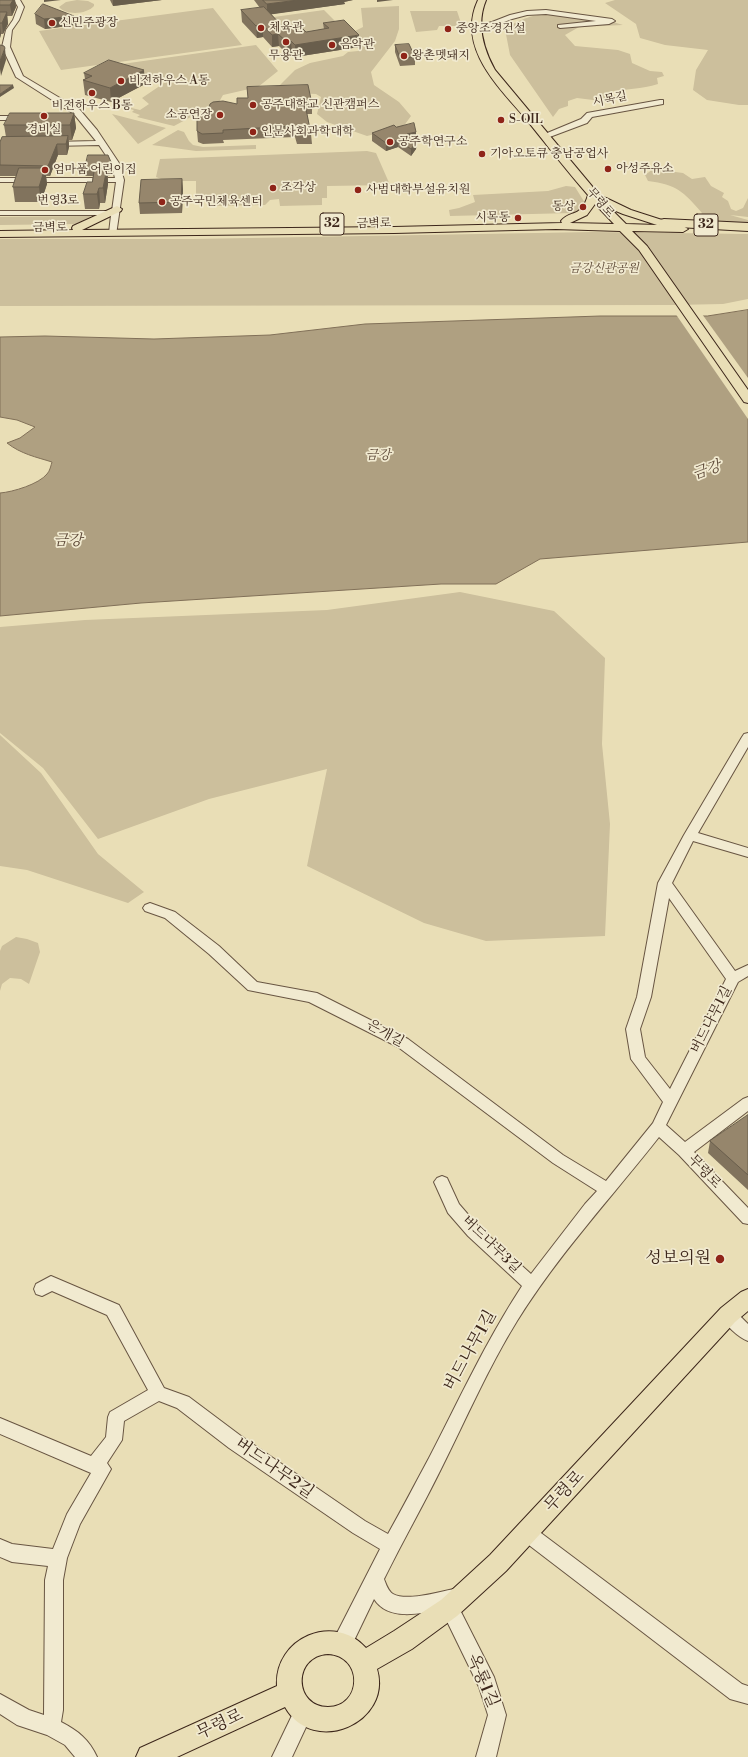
<!DOCTYPE html>
<meta charset="utf-8">
<style>
body{margin:0}
canvas{display:block;background:#e9deb6}
</style>
<canvas width="748" height="1757"></canvas>
<script>
const ctx = document.querySelector('canvas').getContext('2d');
ctx.lineJoin = 'round';
function paint(path, color) { ctx.fillStyle = color; ctx.fill(path, 'evenodd'); }
function strokePath(path, color, width, dash) { ctx.strokeStyle = color; ctx.lineWidth = width; ctx.lineCap = dash ? 'butt' : 'round'; ctx.setLineDash(dash || []); ctx.stroke(path); }
function drawText(font, color, halo, rows, align = 'center') {
  ctx.font = font + ' "Libre Bodoni","Noto Serif KR",serif'; ctx.lineWidth = 3.5; ctx.setLineDash([]); ctx.textBaseline = 'middle'; ctx.strokeStyle = halo; ctx.fillStyle = color; for (const [text, x, y, turn = 0] of rows) {
    ctx.save(); ctx.translate(x, y); ctx.rotate((+turn || 0) * Math.PI / 180); ctx.textAlign = isNaN(turn) ? turn : align; if (halo) ctx.strokeText(text, 0, 0); ctx.fillText(text, 0, 0); ctx.restore();
  }
}
const green = new Path2D(`
 M77 0 88 1 94 4V6C87 14 67 16 59 7L66 2Z
 M615 0H748V105H739L707 100 693 90 696 70 708 50 665 45 640 38 636 24 605 3Z
 M399 6V29L395 41 371 72 374 85 399 102 411 116 403 127 367 136 327 122 317 114 321 97 316 94 295 93 279 86 295 70 310 63 343 56 348 52 358 51 363 43 356 38 355 31 363 27 361 8Z
 M213 8 242 45 61 70 39 31Z
 M324 10 341 27 290 34 274 17Z
 M410 11H457L463 29H458L457 26H439L437 30 416 32Z
 M553 13 603 19 623 25 579 27 565 35 575 46 618 50 630 54 632 63 650 71 662 72 664 76 657 78 658 84C642 89 625 89 609 92L610 96 601 101 577 98 568 101V106L559 109 553 117 510 55 505 29C522 18 532 15 553 13Z
 M256 45 278 71 258 87 223 95 219 102 174 126 137 117 140 115 132 112 134 110 118 106 119 105 140 110 149 104 142 98 167 81 101 67Z
 M112 114 166 128 138 144Z
 M178 130 184 132 189 141 193 145 203 147 256 145V149L196 151 152 145Z
 M367 151 376 153 390 185 327 186V198H322V205L280 206 279 199 270 200 265 205 213 206V202H196V181H166L156 177 160 159Z
 M653 169 683 173 692 179 705 177 711 186 724 193 722 197 728 201 731 209 736 211 743 208 748 198V217L730 215 748 220V224L697 220 702 213C683 191 677 185 648 181L645 175Z
 M566 186 575 187 585 203 584 209 573 213 450 216 449 210 459 208 475 202 473 195 548 191Z
 M91 216 78 224 0 225V217Z
 M593 232 748 234V299L723 304 675 305 0 306V239H192Z
 M460 592 554 611 605 658 602 744 610 824 605 936 486 941 424 923 307 866 327 769 209 799 98 839 43 768 0 733V627L85 620 327 610Z
 M0 735 41 773 98 854 144 892 128 903 27 870 0 866Z
 M16 937 27 939 38 943 40 952 29 984 21 979 10 978 2 984 0 991V951L2 946Z`);
const water = new Path2D(`
 M748 310V542L540 559 496 584H441L141 603 0 616V493C13 492 39 484 47 474 50 471 51 465 52 462 36 457 21 454 7 443L20 438 35 427 17 420 0 417V337L45 336 154 339 270 335 365 324 600 316H707Z`);
const pier = new Path2D(`
 M675 313 702 314 748 378V419Z`);
const minor = new Path2D(`
 M14 0H20L24 7 19 20 12 30 10 47 23 76 80 110 97 130 119 163 124 180 116 235H110L109 233 111 215H0V211H112L116 182H0V178H115L111 163 99 145 52 146 48 144 52 142 96 141 74 114 16 77 2 47 6 30 13 20 18 7Z
 M546 10 612 19 615 21 609 24 560 28 558 27V25L596 21 546 14 527 15 512 19 496 25 477 29 474 27 492 22 510 15 527 11Z
 M660 100H663V104L592 117 587 123 547 138H544L540 136 581 119 587 113Z
 M0 116H24L28 118 24 120H0Z
 M748 733V747L698 833 748 848V857L693 841 672 883 735 971 748 965V976L738 982 666 1125 685 1142 743 1099 748 1097V1111L694 1152 748 1208V1224L743 1223 679 1155 659 1137C611 1198 558 1255 517 1321 488 1368 466 1419 441 1469 423 1506 402 1542 384 1579 386 1584 388 1591 393 1594 407 1602 443 1591 458 1588L464 1591 467 1597 464 1603 458 1606 494 1677 506 1715 496 1757H476L488 1715 479 1687 441 1609C420 1614 388 1621 374 1599L349 1651 342 1653 335 1651 333 1644 335 1637 380 1549 353 1533 229 1448 177 1408 159 1401 124 1421 122 1440 107 1463 111 1469 80 1524 67 1558 63 1580V1710L61 1722C78 1731 89 1739 97 1757H75L65 1745 47 1735 17 1725 0 1714V1694L29 1710 44 1715 45 1580 48 1566 12 1562 0 1557V1539L12 1544 53 1549 67 1514 91 1473 0 1434V1418L91 1456 106 1437 108 1417 110 1412 148 1390 107 1315 52 1291 42 1296 36 1294 34 1289 36 1284 51 1276 119 1305 164 1388 189 1397 241 1436 365 1521 388 1534C402 1509 415 1484 429 1458 459 1400 486 1341 522 1286L468 1236 448 1213 434 1182 437 1178 442 1176 447 1178 459 1204 478 1226 531 1274 585 1204 597 1191 553 1163 398 1047 309 1002 248 990 209 954 165 918 145 911 143 908 145 905 150 903 175 912 219 946 257 982 317 993 408 1039 563 1155 606 1181 653 1123 663 1102 631 1059 626 1029 637 997 658 883 684 835 742 737 744 734ZM669 898 726 979 670 1089 645 1057 640 1029 651 997Z
 M728 1308 734 1310 748 1324V1341C738 1337 725 1325 720 1315L722 1310Z
 M527 1525 533 1527 742 1684 748 1686V1704L730 1699 521 1539 518 1533 521 1527Z
 M304 1703 311 1705 313 1712 292 1757H272L297 1705Z`);
const major = new Path2D(`
 M478 0H486C476 24 483 48 495 70L601 197 606 198 631 210 662 220 663 222 659 225 683 226 688 229 683 232 632 231 647 246 748 390V403L744 402 639 250 620 231 556 229 394 233 0 237V231L73 230 72 228 73 226 117 206 122 209 121 211 82 230 394 227 562 223 561 221C571 209 581 219 588 195 566 170 547 145 526 119 498 86 456 47 478 0ZM595 204 614 224 570 223 587 215ZM611 209 623 214 657 225 626 224Z
 M748 1289V1311L735 1322 506 1571 457 1616 412 1649 377 1669C393 1723 313 1757 285 1707L177 1757H136L140 1748 277 1686C274 1638 334 1612 366 1648L394 1631 441 1600 490 1555 721 1308 741 1292ZM328 1654C364 1656 362 1707 328 1707 294 1707 292 1656 328 1654Z`);
const highway = new Path2D(`
 M664 219 748 223V231L660 226 658 223 660 220Z`);
const wall = new Path2D(`
 M0 0H15L16 7 12 16H7L8 24 3 34H1L0 38Z
 M110 0H162L113 6Z
 M254 0H353L344 2 345 4 271 14 284 28 306 32 324 29 323 23 359 47 295 57 292 53 287 54 279 46 272 47 263 37 257 38 242 22 241 10 260 8Z
 M35 14 75 25 45 29 36 24Z
 M395 45 415 57V65L400 66 395 52Z
 M84 73 145 84 111 102 85 95 83 80 85 79Z
 M247 87 312 104V114H307L311 134 312 144H297L295 137 223 140 224 143 203 144 198 142 197 131 207 115 237 104 248 98Z
 M74 113 76 128 72 140H69V147L67 155H58L50 176H46L47 184 41 202H15L13 187 16 176H0V142L6 137 4 125Z
 M416 132V139L415 140 417 141 416 149 411 156 398 147 386 151 372 141V133Z
 M108 155 111 170 110 176H108V184L105 203H100L99 209H85L83 194 92 182 93 176H85V168Z
 M182 179 183 190 182 213 140 214 139 203Z
 M748 1115V1190L708 1153 710 1141Z`);
const shadedWall = new Path2D(`
 M13 0H15L16 7 12 16 10 5Z
 M44 0H61L44 2Z
 M113 0H162L113 6Z
 M298 0H353L344 2 345 4 267 15V4Z
 M377 0H393L377 2Z
 M7 12 8 24 3 34 2 23Z
 M74 16 75 25 45 29 44 19Z
 M0 25 1 34 0 38Z
 M263 25V37L257 38 256 26Z
 M278 34 279 46 272 47V35Z
 M359 35V47L295 57V45Z
 M291 41 292 53 287 54V42Z
 M5 48 6 60 1 76 0 69V61Z
 M144 70 145 84 111 102 110 88Z
 M13 85 14 88 0 97V94Z
 M74 113 76 128 72 140 70 125Z
 M416 132V139L407 142V134Z
 M68 136 69 147 67 155 66 144Z
 M398 140V147L386 151V143Z
 M417 141 416 149 411 156V149Z
 M57 144 58 155 50 176 48 166Z
 M111 162V170L110 176 109 168Z
 M45 168 47 184 41 202 39 187Z
 M107 168 108 184 105 203 103 188Z
 M182 179 183 190 182 213 181 202Z
 M99 188 100 203 99 209 97 194Z`);
const building = new Path2D(`
 M0 0H13L10 5H0Z
 M263 0H298L267 4Z
 M43 4 74 16 44 19 35 14Z
 M264 7 284 28 299 25 306 32 329 28 323 23 344 20 359 35 295 45 291 41 287 42 278 34 272 35 263 25 256 26 241 10Z
 M0 12H7L2 23H0Z
 M409 44 415 57 400 58 395 45Z
 M0 45 4 46 5 48 0 61Z
 M109 60 144 70 110 88 83 80 92 76 84 73Z
 M0 85H13L0 94Z
 M308 85 312 104H305L311 134H297L295 126 223 130V133L202 134 197 131V116L207 115 210 104 213 102 223 101 237 104V98H248L247 87Z
 M10 113H74L70 125H4Z
 M414 123 416 132 407 134 417 141 411 149 398 140 386 143 372 133 394 125 396 127Z
 M68 136 66 144H57L48 166 0 165V142L2 137Z
 M88 155H108L111 162 109 168H85Z
 M19 168H45L39 187H13Z
 M95 168H107L103 188H99L97 194H83L87 182H92Z
 M182 179 181 202 139 203 141 180Z
 M748 1115V1175L710 1141Z`);
const markers = [
 [52,23,4,"#8f2418"],
 [261,28,4,"#8f2418"],
 [448,29,4,"#8f2418"],
 [286,42,4,"#8f2418"],
 [332,45,4,"#8f2418"],
 [404,56,4,"#8f2418"],
 [121,81,4,"#8f2418"],
 [92,93,4,"#8f2418"],
 [253,105,4,"#8f2418"],
 [220,115,4,"#8f2418"],
 [44,116,4,"#8f2418"],
 [501,120,4,"#8f2418"],
 [253,132,4,"#8f2418"],
 [390,142,4,"#8f2418"],
 [482,154,4,"#8f2418"],
 [608,169,4,"#8f2418"],
 [45,170,4,"#8f2418"],
 [273,188,4,"#8f2418"],
 [358,190,4,"#8f2418"],
 [162,202,4,"#8f2418"],
 [583,207,4,"#8f2418"],
 [518,218,4,"#8f2418"],
 [720,1259,5,"#8f2418"]
];
const farPoinames = [
 ["신민주광장",60,23],
 ["체육관",269,28],
 ["중앙조경건설",456,29],
 ["음악관",340,45],
 ["무용관",286,56,"center"],
 ["왕촌멧돼지",412,56],
 ["비전하우스 A동",129,81],
 ["공주대학교 신관캠퍼스",261,105],
 ["비전하우스 B동",92,106,"center"],
 ["소공연장",212,115,"right"],
 ["S-OIL",509,120],
 ["경비실",44,130,"center"],
 ["인문사회과학대학",261,132],
 ["공주학연구소",398,142],
 ["기아오토큐 충남공업사",490,154],
 ["아성주유소",616,169],
 ["엄마품 어린이집",53,170],
 ["조각상",281,188],
 ["사범대학부설유치원",366,190],
 ["공주국민체육센터",170,202],
 ["동상",575,207,"right"],
 ["시목동",510,218,"right"]
];
const farStreetnames = [
 ["시목길",610,100,-12],
 ["번영3로",58,201],
 ["무령로",600,203,49],
 ["금벽로",374,224,-1],
 ["금벽로",50,228]
];
const farParknames = [
 ["금강신관공원",604,269]
];
const shields = [
 [332,224,24],
 [706,225,24]
];
const shieldNames = [
 ["32",332,224],
 ["32",706,225]
];
const farWaternames = [
 ["금강",378,456]
];
const streetNames = [
 ["버드나무1길",712,1020,-63],
 ["은개길",385,1034,29],
 ["무령로",704,1172,46],
 ["버드나무3길",491,1245,44]
];
const waterNames = [
 ["금강",707,471,-20],
 ["금강",68,541]
];
const nearPoinames = [
 ["성보의원",711,1259]
];
const nearStreetnames = [
 ["버드나무1길",471,1351,-61],
 ["버드나무2길",274,1469,35],
 ["무령로",565,1492,-47],
 ["옥룡1길",482,1681,67],
 ["무령로",220,1725,-25]
];
paint(green, '#ccbf9c');
paint(water, '#afa081');
strokePath(water, '#817058', 1);
paint(pier, '#e9deb6');
strokePath(minor, '#685542', 2);
strokePath(major, '#3d271b', 2);
strokePath(highway, '#3d271b', 2);
paint(minor, '#f1ead0');
paint(major, '#e9deb6');
paint(highway, '#e9deb6');
paint(wall, '#81735d');
paint(shadedWall, '#695e4c');
paint(building, '#96866c');
strokePath(building, '#695e4c', 1);
for (const [x, y, r, color] of markers) { const dot = new Path2D(); dot.arc(x, y, r, 0, 2 * Math.PI); ctx.fillStyle = color; ctx.fill(dot); strokePath(dot, '#f1ead0', 1.5); }
drawText('12px', '#3d271b', '#f1ead0', farPoinames, 'left');
drawText('12px', '#3d271b', '#f1ead0', farStreetnames);
drawText('italic 12px', '#614d3b', '#f1ead0', farParknames);
for (const [x, y, w] of shields) { const box = new Path2D(); box.roundRect(x - w / 2, y - 11, w, 22, 3); ctx.fillStyle = '#f1ead0'; ctx.fill(box); strokePath(box, '#3d271b', 1); }
drawText('bold 13px', '#3d271b', null, shieldNames);
drawText('italic 13px', '#5f4b3a', '#f1ead0', farWaternames);
drawText('14px', '#3d271b', '#f1ead0', streetNames);
drawText('italic 15px', '#5f4b3a', '#f1ead0', waterNames);
drawText('17px', '#3d271b', '#f1ead0', nearPoinames, 'right');
drawText('17px', '#3d271b', '#f1ead0', nearStreetnames);
</script>
